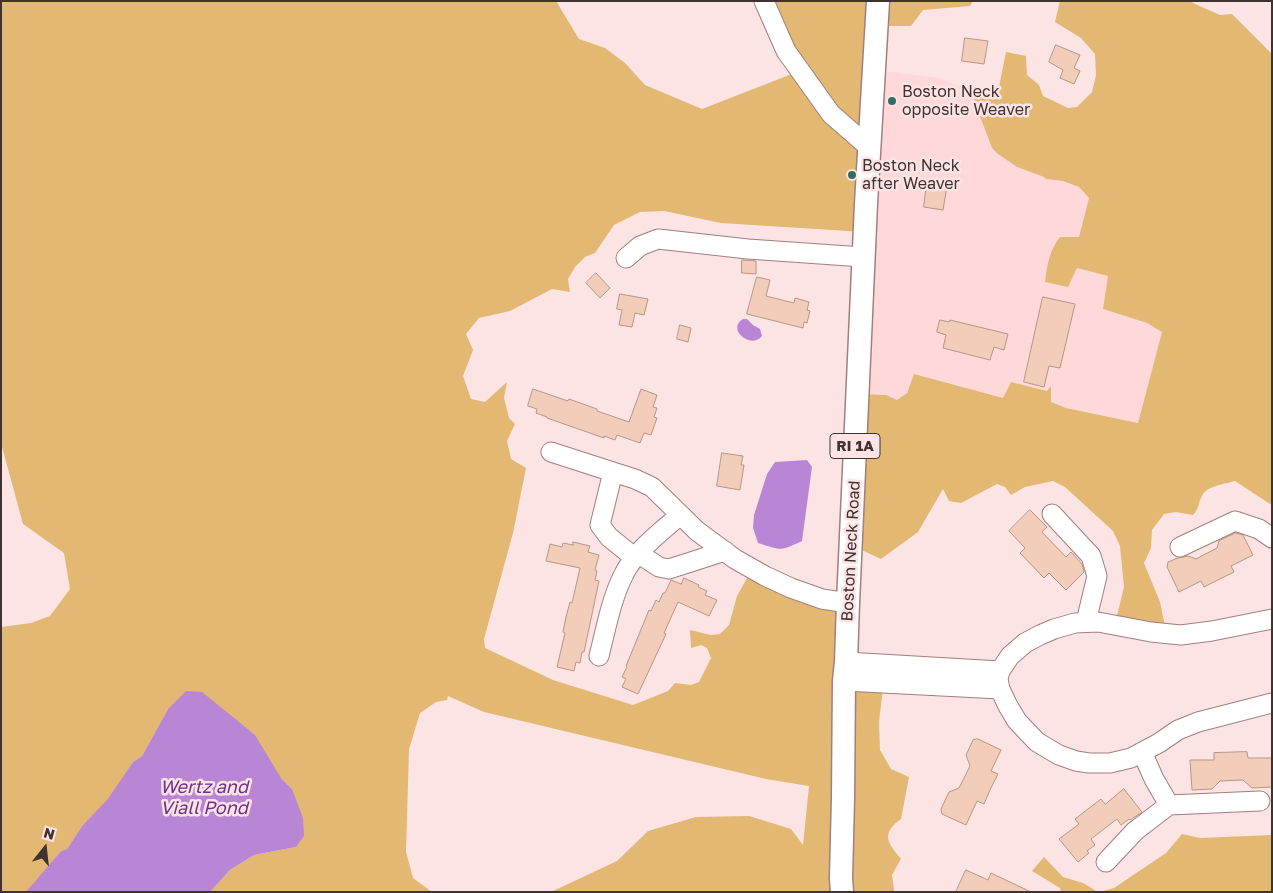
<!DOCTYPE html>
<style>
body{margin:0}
#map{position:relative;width:1273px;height:893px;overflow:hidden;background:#fce4e4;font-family:"Golos Text",sans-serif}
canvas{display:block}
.frame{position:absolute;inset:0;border:2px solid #413232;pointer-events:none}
.north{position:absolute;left:20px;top:823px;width:50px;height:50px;-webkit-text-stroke:4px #fce4e4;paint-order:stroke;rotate:16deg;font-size:14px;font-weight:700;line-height:20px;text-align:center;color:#413232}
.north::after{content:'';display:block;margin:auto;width:18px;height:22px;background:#413232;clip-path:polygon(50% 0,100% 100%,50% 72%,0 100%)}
</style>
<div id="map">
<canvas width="1273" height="893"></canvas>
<div class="frame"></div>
<div class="north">N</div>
</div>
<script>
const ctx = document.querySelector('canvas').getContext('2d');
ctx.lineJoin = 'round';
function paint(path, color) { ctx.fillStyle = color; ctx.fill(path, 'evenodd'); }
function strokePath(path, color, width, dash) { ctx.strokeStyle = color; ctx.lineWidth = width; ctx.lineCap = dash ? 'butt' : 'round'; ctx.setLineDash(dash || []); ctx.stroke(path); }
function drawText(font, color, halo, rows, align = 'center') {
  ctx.font = font + ' "Golos Text",sans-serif'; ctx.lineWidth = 5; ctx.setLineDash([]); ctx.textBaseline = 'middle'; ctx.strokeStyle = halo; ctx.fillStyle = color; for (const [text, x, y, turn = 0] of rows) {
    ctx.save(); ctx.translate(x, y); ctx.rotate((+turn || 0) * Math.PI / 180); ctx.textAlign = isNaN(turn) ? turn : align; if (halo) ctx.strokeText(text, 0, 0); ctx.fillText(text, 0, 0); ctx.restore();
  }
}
const built = new Path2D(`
 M875 70 939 78 958 86 964 92 972 95 992 148 1017 167 1044 177 1046 179 1063 181 1079 187 1089 198 1079 238 1060 237 1077 268 1108 276 1103 309 1147 323 1162 332 1138 423 1066 408 1051 402 1047 391 1011 382 1003 398 914 374 907 393 897 400 857 394Z`);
const green = new Path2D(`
 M1 1H556L579 39 605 48 625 63 645 85 702 109 797 72 764 1H973L970 6 923 10 911 26H878L864 232 721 223 664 211 640 212 614 225 595 253 585 257 575 267 568 279 570 292 552 289 510 311 479 318 466 334 473 350 463 376 471 399 485 402 507 382 504 398 509 418 515 424 507 441 511 459 526 468 513 533 484 639 485 648 553 680 633 705 668 691 675 683 691 685 699 682 711 658 707 648 701 645 691 648 690 630 711 635 720 634 729 625 737 596 751 571 843 603V668L897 671 883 688 879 722 880 750 891 769 909 777 901 819C880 834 888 843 901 859L892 875 894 890 895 892H551L617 861 648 831 696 817 749 816 791 829 803 845 809 786 766 779 484 712 448 696 447 700 436 702 420 713 409 749 406 852 413 878 432 892H210L230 870 254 855 296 847 292 789 281 778 168 709 142 756 133 762 108 800 82 826 67 849 61 851 28 891 1 892V627L31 623 50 616 70 589 64 553 23 524 1 443Z
 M1060 1H1192L1193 3 1220 15 1232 14 1272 54V503L1270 504 1235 481C1225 484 1206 486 1202 496 1198 503 1199 509 1193 515L1176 512 1164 514 1152 530 1151 548 1144 563 1160 602 1167 636 1114 628 1124 587 1120 546 1113 531 1065 487 1053 481 1025 487 1011 495 1005 487 997 484 961 503 949 501 943 489 918 532 881 559 851 545 858 394 886 395 897 400 907 393 914 374 1003 398 1011 382 1047 391 1051 386V402L1066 408 1138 423 1162 332 1147 323 1103 309 1108 276 1077 268 1068 287 1045 282C1047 266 1049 251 1060 237H1079L1089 198 1079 187 1063 181 1046 179 1044 177 1017 167 998 154 992 148 972 95 986 97 999 87 1006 52 1026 56 1027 75 1039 85 1043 96 1068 108 1077 107 1092 92 1096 75 1095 54 1081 38 1055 22Z
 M1182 834 1200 838 1272 835V892H1100L1114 888 1166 853Z
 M1044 857 1063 877 1083 883 1098 892H1061L1060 888 1032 871Z`);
const water = new Path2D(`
 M743 319H747L753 325 760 329 762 336C751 350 726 329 743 319Z
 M807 460 812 467 802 541C779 552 781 550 758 543L753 528 754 515 767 474 775 462Z
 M186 691 202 692 255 735 281 778 292 789 303 818 304 836 296 847 254 855 230 870 210 892H26L61 851 67 849 82 826 107 800 133 762 142 756 168 709Z`);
const building = new Path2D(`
 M965 38 988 41 984 64 962 61Z
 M1056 45 1080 55 1074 68 1080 71 1074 84 1060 78 1063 70 1049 62Z
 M927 183 947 186 943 210 924 207Z
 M742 260 756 261V274L742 273Z
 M596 273 610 288 600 298 586 283Z
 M757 277 770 280 766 296 794 303 795 298 809 302 807 310 810 311 807 323 804 322 803 328 747 314Z
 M620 294 648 299 644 315 635 313 632 327 619 325 622 310 617 309Z
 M1043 297 1075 304 1060 368 1049 366 1044 387 1024 382Z
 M940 320 949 322 950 320 1008 334 1004 350 994 347 990 360 943 348 946 335 937 332Z
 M680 325 691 328 688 342 677 339Z
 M533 389 568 401 569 399 597 409V411L629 422 641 389 657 395 653 407 657 408 654 417 657 418 651 435 644 433 640 443 617 435 615 440 604 436V438L547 418V417L536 413 537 409 528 406Z
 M722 453 743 456 741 465H744L740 490 717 486Z
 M1030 510 1047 527 1042 532 1066 557 1071 552 1082 564 1084 572 1066 590 1049 573 1044 578 1020 553 1025 548 1009 531Z
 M1236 533 1243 535 1253 555 1231 566 1234 572 1204 587 1201 581 1179 592 1167 567 1168 562 1178 558 1188 556 1196 559 1217 548 1219 541Z
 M573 542 590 546 588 552 599 555 595 570 597 571 595 580 599 581 584 652H582L580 663 576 662 574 671 557 667 565 633 563 632 566 617 570 602 572 603 580 568 546 561 550 544 562 547 563 543 573 545Z
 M684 578 699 585 698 587 707 591 705 595 717 600 709 616 678 602 664 633 666 634 638 694 622 687 626 679 622 677 627 667 626 666 649 610 651 611 656 600 659 602 663 593H665L671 580 681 584Z
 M978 739 1001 750 991 771 998 774 990 790 984 804 977 801 966 825 942 814 941 809 949 792 959 788 970 766 966 755 973 740Z
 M1247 752 1248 758H1272V787L1252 788 1243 780 1220 781 1212 789 1192 790 1190 760H1214V753Z
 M1124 789 1142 812 1130 820 1129 819 1121 825 1117 819 1091 839 1095 845 1087 851 1089 853 1078 862 1059 839 1079 824 1075 819 1101 799 1105 804Z
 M966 870 988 880 991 873 1031 892H956Z`);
const minor = new Path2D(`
 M764 1 786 51 831 114 870 148
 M626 258 640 246 658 239 748 249 863 257
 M551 452 613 472 600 525 609 537 635 558
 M613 472 635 479 652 487 697 531 735 559 765 576 791 588 822 599 848 603
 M1052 514 1091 556 1097 576 1086 622
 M1180 547 1235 521 1259 529 1272 538
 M639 554 659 567 669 569 725 551
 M1272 619 1212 631 1181 635 1151 632 1098 622 1075 623 1054 629 1040 635 1025 643 1010 656 1000 671 998 679 1000 689 1008 706 1017 721 1037 742 1059 755 1076 761 1089 763H1110L1131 758 1159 743 1178 730 1198 722 1272 703
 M599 656C606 629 611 599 624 574 635 551 661 532 680 515
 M846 662 1000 671
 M844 681 1000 689
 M1142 752 1154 779 1169 805
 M1106 862 1135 831 1169 805 1260 801`);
const major = new Path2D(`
 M842 892 841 878 843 798 844 681 846 662 848 603 866 204 878 1`);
const markers = [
 [892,101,5,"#2f7061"],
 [852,175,5,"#2f7061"]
];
const shields = [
 [855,446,50]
];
const shieldNames = [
 ["RI 1A",855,446]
];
const poiNames = [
 ["Boston Neck",902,92],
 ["opposite Weaver",902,110],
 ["Boston Neck",862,166],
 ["after Weaver",862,184]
];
const streetNames = [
 ["Boston Neck Road",851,551,-87]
];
const waterNames = [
 ["Wertz and",204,787],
 ["Viall Pond",204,808]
];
paint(built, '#ffd8d9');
paint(green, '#e2b872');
paint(water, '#b986d6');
paint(building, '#f2cdba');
strokePath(building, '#b59686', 1);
strokePath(minor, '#a27e7f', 21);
strokePath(major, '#a27e7f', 25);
strokePath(minor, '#fff', 19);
strokePath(major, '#fff', 22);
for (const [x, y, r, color] of markers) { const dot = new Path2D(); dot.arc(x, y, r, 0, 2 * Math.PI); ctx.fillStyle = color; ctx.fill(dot); strokePath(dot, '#fce4e4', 2); }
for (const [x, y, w] of shields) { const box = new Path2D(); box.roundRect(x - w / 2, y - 12.5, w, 25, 4); ctx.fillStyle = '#fce4e4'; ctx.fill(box); strokePath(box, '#413232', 1); }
drawText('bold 15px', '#413232', null, shieldNames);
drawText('16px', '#413232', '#fce4e4', poiNames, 'left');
drawText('16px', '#413232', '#fce4e4', streetNames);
drawText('italic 18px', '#6e2f8d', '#fce4e4', waterNames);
</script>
